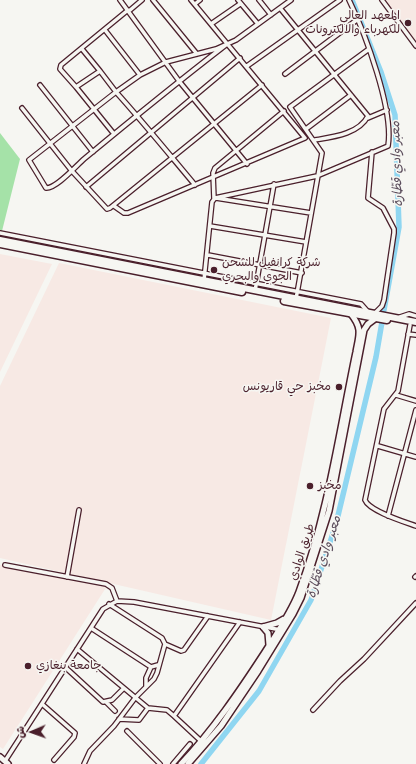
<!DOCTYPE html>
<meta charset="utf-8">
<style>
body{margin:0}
#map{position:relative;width:416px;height:764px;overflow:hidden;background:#f6f6f2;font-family:"Playpen Sans","Playpen Sans Arabic",sans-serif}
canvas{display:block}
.north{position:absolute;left:12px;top:712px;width:40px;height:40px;-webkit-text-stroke:3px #f6f6f2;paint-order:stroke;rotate:268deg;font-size:11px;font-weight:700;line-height:16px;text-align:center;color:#4a1f2b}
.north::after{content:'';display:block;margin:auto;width:14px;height:18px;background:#4a1f2b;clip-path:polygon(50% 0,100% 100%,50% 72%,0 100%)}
</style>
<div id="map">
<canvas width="416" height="764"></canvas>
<div class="north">ش</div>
</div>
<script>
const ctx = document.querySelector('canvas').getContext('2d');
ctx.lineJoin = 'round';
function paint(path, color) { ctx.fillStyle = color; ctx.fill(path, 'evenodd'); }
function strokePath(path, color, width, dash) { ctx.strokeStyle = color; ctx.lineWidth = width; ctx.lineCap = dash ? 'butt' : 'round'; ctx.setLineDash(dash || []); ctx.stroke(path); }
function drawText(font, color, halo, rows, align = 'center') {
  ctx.font = font + ' "Playpen Sans","Playpen Sans Arabic",sans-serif'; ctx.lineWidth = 3; ctx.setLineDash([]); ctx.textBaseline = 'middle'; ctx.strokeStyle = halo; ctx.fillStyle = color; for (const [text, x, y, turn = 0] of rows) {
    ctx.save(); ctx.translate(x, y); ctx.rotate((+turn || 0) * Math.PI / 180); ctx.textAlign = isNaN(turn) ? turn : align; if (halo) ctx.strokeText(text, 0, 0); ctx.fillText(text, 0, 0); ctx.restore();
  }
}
const built = new Path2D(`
 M384 0H416V46Z
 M49 241 205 271V279L48 247Z
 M0 254 52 264 0 372Z
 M59 263 331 318 271 620 0 558V386Z
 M0 565 107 586 3 749 0 747Z`);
const green = new Path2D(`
 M0 133 20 159 2 231H0Z`);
const river = new Path2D(`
 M352 0 381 72 395 115 399 227 384 310
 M201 764 259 691 311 600 336 524 376 357 382 322`);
const street = new Path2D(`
 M120 0 179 81 247 164
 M153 0 197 54
 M238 0 258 24
 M259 0 271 15
 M382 0 416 46
 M195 4 200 0
 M280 8 368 116C359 134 333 137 315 140
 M128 10 61 65 60 69 76 87 100 71 116 92 140 75 166 62 216 49 236 40 291 0
 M129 11 142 0
 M211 24 240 4
 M105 30 140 75
 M82 49 100 71
 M247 66 340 0
 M285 74 358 19
 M40 85 93 152
 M76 87 114 134
 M22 108 71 170 107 209 110 208 262 85
 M368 118 387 110
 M306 129 351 95
 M372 152 368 198 383 208 394 229V233L384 300 382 306 375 313
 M195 185C169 154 143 122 116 92L29 160 46 188C56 189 76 166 84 159 131 120 179 81 227 44
 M86 187 240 58
 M216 198 311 213
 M214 199 213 173 215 168 284 111
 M114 206 124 213H128L305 138 191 0
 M210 226 306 242
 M0 233 361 304 369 313
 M208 255 302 273
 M204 280 212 202 215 198 317 176 388 146C394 110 365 33 349 0
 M255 291 274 184
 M296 299 322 153 290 107 369 49
 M400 317 409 314 416 316
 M410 325 398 391 384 409 365 500C369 511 405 522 416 526
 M408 334 416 335
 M396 395 416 401
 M378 446 416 457
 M388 516 416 410
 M5 565 106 584 112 588 117 601
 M67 577 79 510
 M415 577 416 576
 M91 628 151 667 158 665
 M165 644 181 651 184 650 208 616
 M77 649 148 708 167 710 174 716
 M65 667 103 702 112 700 123 689
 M146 686V678L151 667
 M106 702 115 711
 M42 704 75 733 74 737 54 760
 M313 710 340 681 364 659 416 603
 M119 719 139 720 148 708
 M127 731 160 764
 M202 742 174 716 240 622
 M5 761 103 609 117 601 134 602 281 630
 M84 764 90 751 114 726 135 698 154 679 157 673 165 644 162 638 109 604
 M173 764 190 744`);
const secondary = new Path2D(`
 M263 627 277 623 284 619
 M263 627 268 633 269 645
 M0 757 8 764
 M181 764C213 730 239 692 265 652 277 633 291 613 299 592 328 514 339 433 356 352 359 335 363 329 351 314
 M188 764 221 726 258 671 293 614 301 598 329 511 364 330 368 324 376 318`);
const highway = new Path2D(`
 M0 240 416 322
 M0 244 242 292
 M284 301 387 320`);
const markers = [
 [408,23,4,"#4a1f2b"],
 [214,270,4,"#4a1f2b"],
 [339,387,4,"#4a1f2b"],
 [310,486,4,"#4a1f2b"],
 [28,666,4,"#4a1f2b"]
];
const poiNames = [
 ["المعهد العالي",400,16,"right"],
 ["للكهرباء والالكترونات",400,30,"right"],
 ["شركة كرانفيل للشحن",222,263],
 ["الجوي والبحري",222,277],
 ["مخبز حي قاريونس",331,387,"right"],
 ["مخبز",318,486],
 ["جامعة بنغازي",36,666]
];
const streetNames = [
 ["طريق الوادي",302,552,-72]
];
const waterNames = [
 ["معبر وادي قطّارة",397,164,-92],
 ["معبر وادي قطّارة",324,557,-72]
];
paint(built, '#f7e9e4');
paint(green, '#a5e2a8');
strokePath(river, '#8fd6f1', 5.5);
strokePath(street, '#4a1f2b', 6);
strokePath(secondary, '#4a1f2b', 8);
strokePath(highway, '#4a1f2b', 9);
strokePath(street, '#f6f6f2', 3.5);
strokePath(secondary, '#f6f6f2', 5);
strokePath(highway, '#f6f6f2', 6);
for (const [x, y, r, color] of markers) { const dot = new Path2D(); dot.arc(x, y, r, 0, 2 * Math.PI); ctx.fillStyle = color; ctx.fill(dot); strokePath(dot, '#f6f6f2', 1.5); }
drawText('12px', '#4a1f2b', '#f6f6f2', poiNames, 'left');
drawText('12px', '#4a1f2b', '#f6f6f2', streetNames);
drawText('italic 13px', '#5b4d5c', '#f6f6f2', waterNames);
</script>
